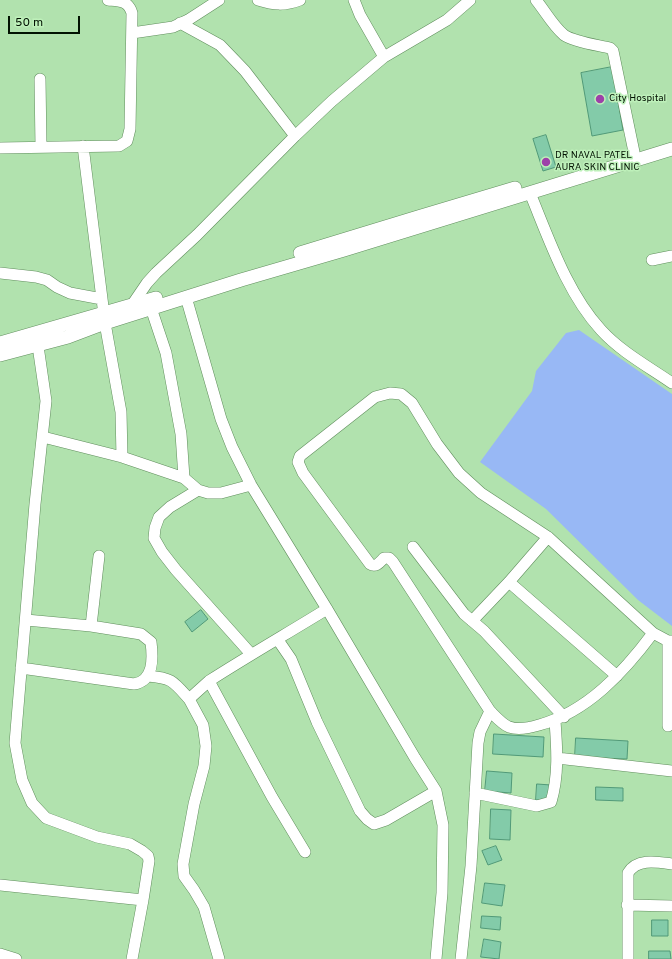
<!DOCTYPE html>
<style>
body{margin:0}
#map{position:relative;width:672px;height:959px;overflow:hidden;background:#b1e2ae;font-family:Overpass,sans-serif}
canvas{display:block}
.scale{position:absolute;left:8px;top:16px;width:72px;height:18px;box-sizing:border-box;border:2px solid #021202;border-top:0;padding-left:5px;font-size:12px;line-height:14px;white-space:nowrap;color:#021202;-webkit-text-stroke:3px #bef0ba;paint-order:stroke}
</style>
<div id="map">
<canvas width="672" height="959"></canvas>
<div class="scale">50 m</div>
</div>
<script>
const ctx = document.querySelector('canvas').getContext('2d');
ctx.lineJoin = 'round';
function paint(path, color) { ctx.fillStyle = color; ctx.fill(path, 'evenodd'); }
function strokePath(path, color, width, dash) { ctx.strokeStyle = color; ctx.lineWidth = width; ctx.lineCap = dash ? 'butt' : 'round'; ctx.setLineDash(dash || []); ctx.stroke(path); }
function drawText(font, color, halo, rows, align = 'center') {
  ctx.font = font + ' Overpass,sans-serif'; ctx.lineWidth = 3; ctx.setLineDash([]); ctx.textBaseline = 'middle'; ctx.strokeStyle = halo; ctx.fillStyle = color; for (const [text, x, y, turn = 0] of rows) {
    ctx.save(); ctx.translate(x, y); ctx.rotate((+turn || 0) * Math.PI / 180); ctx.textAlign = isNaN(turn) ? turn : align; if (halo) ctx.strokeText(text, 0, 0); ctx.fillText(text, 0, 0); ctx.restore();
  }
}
const water = new Path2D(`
 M579 330 672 394V626L638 600 546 509 480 462 532 391 536 371 566 333Z`);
const building = new Path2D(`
 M612 67 623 130 592 136 581 73Z
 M546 135 556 167 543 171 533 139Z
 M201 610 208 619 192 632 185 622Z
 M494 734 544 737 543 757 493 754Z
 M576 738 628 741 627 759 575 757Z
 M487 771 512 773 511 793 485 791Z
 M537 784 551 785 550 801 536 800Z
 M596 787 623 788V801L596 800Z
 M491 809 511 810 510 840 490 839Z
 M496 846 502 860 488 865 482 851Z
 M485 883 505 885 502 906 482 903Z
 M482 916 501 917 500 930 481 928Z
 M652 920H668V936H652Z
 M484 939 501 942 499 959 481 957Z
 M649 951H670L671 959H649Z`);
const minor = new Path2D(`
 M258 0C274 5 284 6 300 0
 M354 0 360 15 384 57
 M536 0C545 11 553 26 564 35 574 42 597 45 610 48L613 51 634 152
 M180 23 220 45 245 71 295 136
 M132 33 173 27 188 20 219 0
 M40 79 41 147
 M83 146 105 323 121 412 122 457
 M0 148 119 146 127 141 130 129 132 13C128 0 119 1 108 0
 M530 193C549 239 567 293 601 330 621 352 649 367 672 383
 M652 260 672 256
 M0 273 36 277 47 280 57 287 70 293 102 299
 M186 297 221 419 232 447 251 485 327 609 415 758 436 791 443 825 442 893 436 959
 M132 305 147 283 156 273 197 235 295 136 332 101 384 57 447 20 470 0
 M151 308 166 353 181 434 184 478
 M38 346 46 401 35 504 15 743 22 780 32 803 46 818 97 837 130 844 142 851 148 856 149 861 143 900 132 959
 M43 437 122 457 184 478 198 490 208 493H221L251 485
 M198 490 170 507 159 517 155 528 154 538 162 552 176 570 251 654
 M413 547 464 614 484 631 564 717
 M509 582 617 676
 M472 621 509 582 548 537
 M91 626 99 556
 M278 640 291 659 317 722 360 811 367 819 374 824 386 820 436 791
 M668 641V726
 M21 668 134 684C154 681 153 658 151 642L141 634 91 626 26 620
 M148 676C172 678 173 681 189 699
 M209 681 189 699 203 725 206 746 204 766 194 804 183 864 184 876 194 890 204 907 219 959
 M490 711C495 716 502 724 509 727 518 730 529 728 539 725 587 712 624 672 653 633
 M557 758 672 771
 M475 793 537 806 551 802C559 775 557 748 555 721
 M305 852 272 797 209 681C248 656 288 633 327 609
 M0 885 143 900
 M627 905 672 906
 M0 954 16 959
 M461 959 471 866 478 743 480 732 490 711 393 562 389 558H384C380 562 376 568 370 564L303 473 298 462 300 456 375 397 390 393 401 394 412 403 437 444 459 473 481 493 548 537 653 633 668 641H672
 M628 959V873C637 858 657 862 672 864`);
const major = new Path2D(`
 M300 253 418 217 515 188
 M0 343 156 298
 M0 355 68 337 105 323 241 280 344 250 672 149`);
const markers = [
 [600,99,5,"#9d40a9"],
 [546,162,5,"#9d40a9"]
];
const poiNames = [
 ["City Hospital",609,99],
 ["DR NAVAL PATEL",555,156],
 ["AURA SKIN CLINIC",555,168]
];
paint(water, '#98b8f5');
paint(building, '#83cba9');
strokePath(building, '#519978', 1);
strokePath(minor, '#608e5d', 12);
strokePath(major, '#608e5d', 14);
strokePath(minor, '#fff', 11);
strokePath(major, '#fff', 13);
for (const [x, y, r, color] of markers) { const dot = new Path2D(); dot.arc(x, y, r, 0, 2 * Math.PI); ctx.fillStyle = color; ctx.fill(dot); strokePath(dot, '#bef0ba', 1.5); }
drawText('10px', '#021202', '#bef0ba', poiNames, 'left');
</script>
